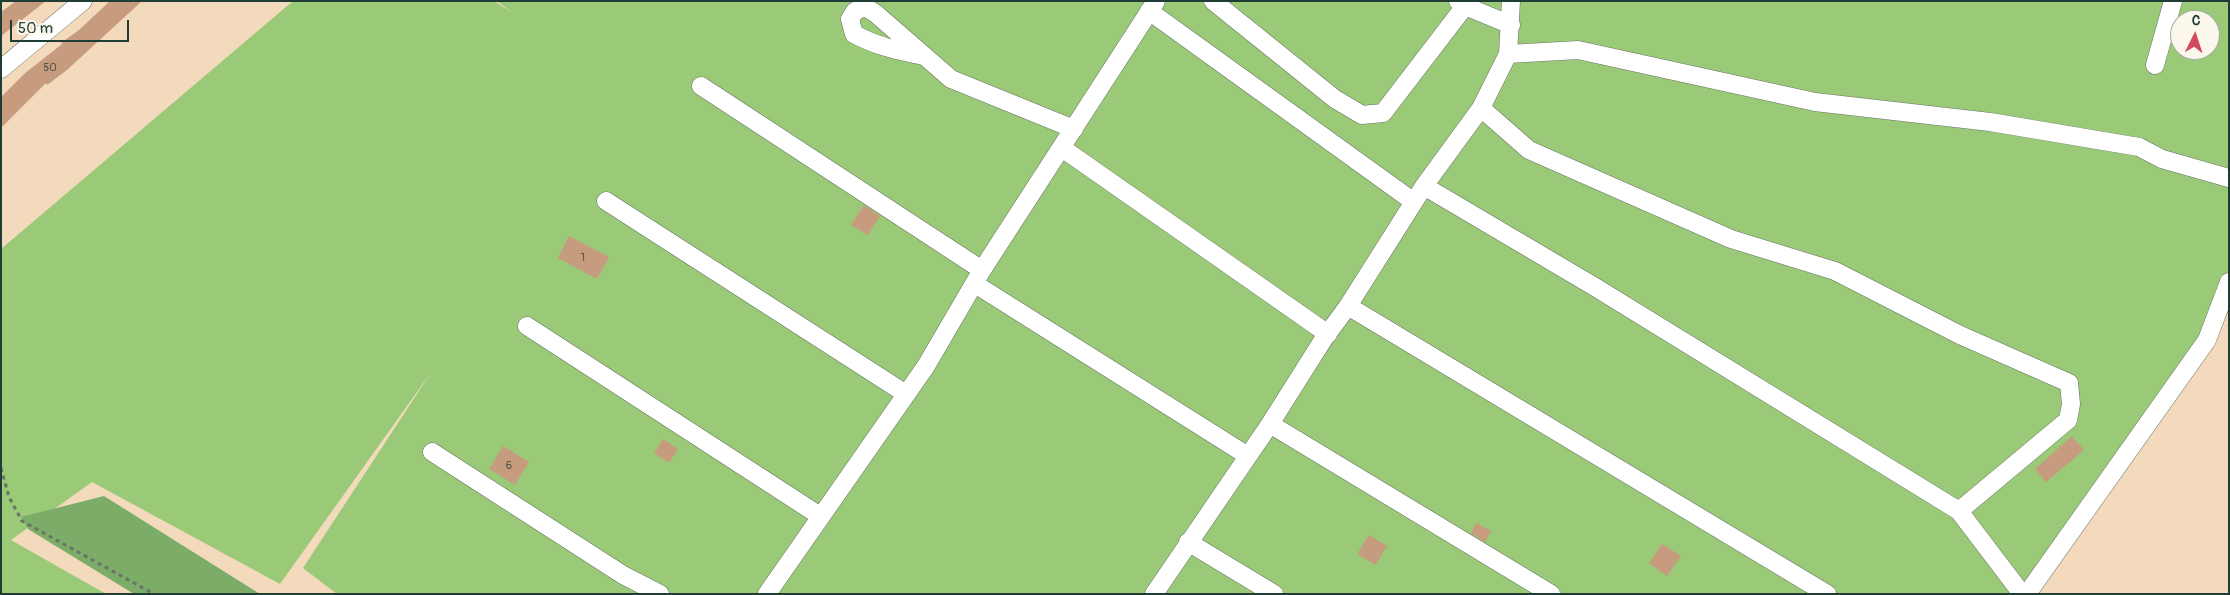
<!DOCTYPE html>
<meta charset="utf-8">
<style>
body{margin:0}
#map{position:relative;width:2230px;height:595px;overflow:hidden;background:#f3dabc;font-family:Pangolin,sans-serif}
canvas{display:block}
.frame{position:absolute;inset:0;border:2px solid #1f3d34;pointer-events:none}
.north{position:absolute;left:2170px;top:10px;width:50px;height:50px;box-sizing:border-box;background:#fbf7ec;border:1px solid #a3ada2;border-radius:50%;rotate:4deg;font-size:14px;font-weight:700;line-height:20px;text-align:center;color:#1f3d34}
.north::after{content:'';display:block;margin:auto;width:18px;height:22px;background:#d1495b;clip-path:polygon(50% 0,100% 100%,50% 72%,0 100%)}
.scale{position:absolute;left:10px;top:20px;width:119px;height:22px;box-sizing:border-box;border:2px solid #1f3d34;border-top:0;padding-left:6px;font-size:15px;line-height:18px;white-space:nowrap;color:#1f3d34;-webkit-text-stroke:4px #fbf7ec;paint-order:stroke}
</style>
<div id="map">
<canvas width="2230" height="595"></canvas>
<div class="frame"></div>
<div class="north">С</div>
<div class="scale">50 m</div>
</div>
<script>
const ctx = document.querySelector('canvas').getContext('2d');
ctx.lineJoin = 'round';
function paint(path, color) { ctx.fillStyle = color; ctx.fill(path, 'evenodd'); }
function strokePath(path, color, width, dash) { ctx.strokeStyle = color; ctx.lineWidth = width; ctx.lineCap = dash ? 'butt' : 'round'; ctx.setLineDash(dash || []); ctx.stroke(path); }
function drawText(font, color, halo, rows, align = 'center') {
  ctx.font = font + ' Pangolin,sans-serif'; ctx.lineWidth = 4.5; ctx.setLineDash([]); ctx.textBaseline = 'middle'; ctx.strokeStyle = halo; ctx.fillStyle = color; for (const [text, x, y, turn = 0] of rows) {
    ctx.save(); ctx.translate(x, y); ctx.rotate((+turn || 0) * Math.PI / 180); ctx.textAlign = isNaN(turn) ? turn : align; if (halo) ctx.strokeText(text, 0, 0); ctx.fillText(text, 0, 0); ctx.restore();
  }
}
const green = new Path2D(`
 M293 1H494L513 13 497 1H2229V311L2019 594H337L303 568 432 371 280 584 92 482 11 540 106 594H1V249ZM2180 20H2210V50H2180Z`);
const forest = new Path2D(`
 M104 496 260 594H134L28 529 21 517Z`);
const building = new Path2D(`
 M16 1H46L1 36V12Z
 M110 1H142L67 70 47 85 46 83 1 128V97L24 74 62 44 61 43 79 30Z
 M864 205 880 216 868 235 851 225Z
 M569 236 609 257 597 279 558 258Z
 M2072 436 2084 450 2046 482 2035 469Z
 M663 439 678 449 669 463 654 453Z
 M503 446 529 462 515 485 489 469Z
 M1476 523 1491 531 1485 542 1471 533Z
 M1369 535 1387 546 1376 565 1357 554Z
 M1662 544 1681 556 1667 576 1649 563Z`);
const path = new Path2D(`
 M1 468 9 497 22 521 154 594`);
const minor = new Path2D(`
 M1213 1 1335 99 1362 115 1383 113 1465 6
 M1458 1 1465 6 1511 25
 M1149 11 1414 202
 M1508 54 1578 50 1815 102 1990 122 2139 147 2162 159 2229 178
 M924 56C899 51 876 46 854 34L850 19 855 11 865 7 875 13 951 79 1074 129
 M2155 65 2173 1
 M1 69 83 1
 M701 86 982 270
 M1481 108 1529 150 1731 239 1835 271 1960 335 2069 383 2071 404 2068 420 1959 511
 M1062 148 1328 334
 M1424 186 1595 287 1959 511 2022 594
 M606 201 906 394
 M975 284 1248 456
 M1348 306 1827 594
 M527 326 820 516
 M1270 424 1551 594
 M432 452 623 575 660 594
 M1188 542 1274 594
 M767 594 926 366 982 270 1156 1
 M1154 594 1270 424 1323 340 1348 306 1424 186 1481 108 1508 54 1511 1
 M2027 594 2207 340 2229 282`);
const numberNames = [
 ["50",50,68],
 ["1",583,258],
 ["6",509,466]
];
paint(green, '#9ac978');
paint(forest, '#7bad68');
paint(building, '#c79c7e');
strokePath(minor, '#697464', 19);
strokePath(path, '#697464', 3, [4, 4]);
strokePath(minor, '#fff', 18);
drawText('11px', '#495546', null, numberNames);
</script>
